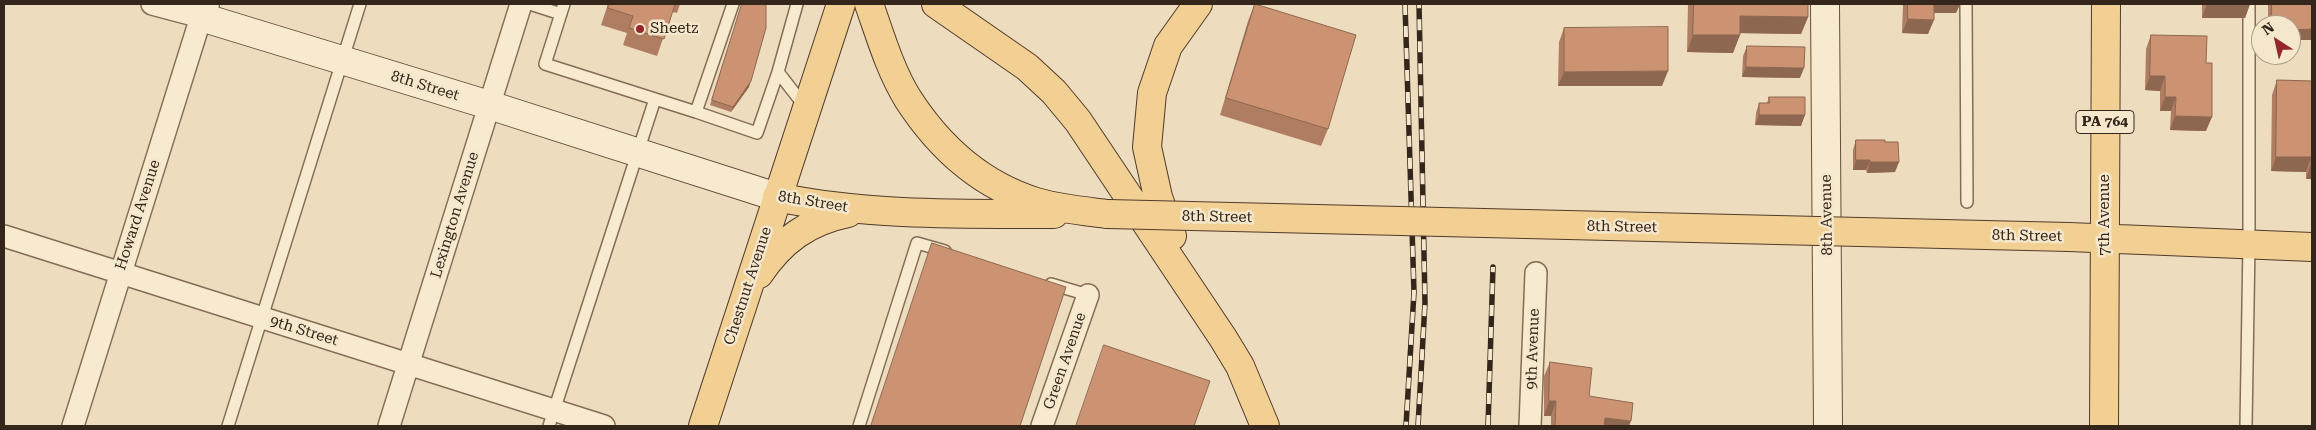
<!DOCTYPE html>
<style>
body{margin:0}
#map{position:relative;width:2316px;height:430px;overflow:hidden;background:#eddcbd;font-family:"Roboto Serif",serif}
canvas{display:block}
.frame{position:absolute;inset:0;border:5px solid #34261b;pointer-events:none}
.north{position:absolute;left:2251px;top:15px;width:50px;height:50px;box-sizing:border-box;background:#f5e7cc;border:1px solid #a89a85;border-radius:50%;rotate:325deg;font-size:14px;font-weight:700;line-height:20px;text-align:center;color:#34261b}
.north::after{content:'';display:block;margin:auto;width:18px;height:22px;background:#93272d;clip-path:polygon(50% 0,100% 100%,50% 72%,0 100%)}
</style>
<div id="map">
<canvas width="2316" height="430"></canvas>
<div class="frame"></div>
<div class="north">N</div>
</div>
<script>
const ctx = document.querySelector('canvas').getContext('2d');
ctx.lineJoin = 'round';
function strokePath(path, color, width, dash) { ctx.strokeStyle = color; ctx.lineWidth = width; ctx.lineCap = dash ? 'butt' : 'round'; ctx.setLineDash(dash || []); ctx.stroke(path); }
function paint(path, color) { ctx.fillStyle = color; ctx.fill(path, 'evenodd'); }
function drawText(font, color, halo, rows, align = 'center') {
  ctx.font = font + ' "Roboto Serif",serif'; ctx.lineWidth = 5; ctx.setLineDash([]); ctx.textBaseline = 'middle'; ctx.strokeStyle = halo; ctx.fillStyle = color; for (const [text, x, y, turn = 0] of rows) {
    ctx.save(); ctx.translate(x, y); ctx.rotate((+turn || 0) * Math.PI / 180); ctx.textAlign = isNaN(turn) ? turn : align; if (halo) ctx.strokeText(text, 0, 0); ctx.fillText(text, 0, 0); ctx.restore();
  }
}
const lane = new Path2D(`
 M530 4 561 14
 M564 4 545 64 655 99
 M1966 4 1967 202
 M778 72 806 108
 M696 112 757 133 778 72 797 4
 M1051 284 1088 295
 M228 426 360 4
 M549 426 655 99 696 112 733 4
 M859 426 917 243 945 251
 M2246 426 2249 244V4`);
const street = new Path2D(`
 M4 236 604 426
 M73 426 201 17 152 4
 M389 426 521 4
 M1042 426 1088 295
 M1530 426 1536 273`);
const secondary = new Path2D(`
 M205 4 201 17 489 105 777 197
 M1825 4 1828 426`);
const primary = new Path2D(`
 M869 4C880 35 890 70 908 99 939 147 981 185 1036 202 1060 209 1084 211 1108 214
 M936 4 1027 67 1054 92 1078 121 1223 338 1240 366 1265 426
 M777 197C867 216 962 214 1054 214
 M1172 236 1158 197 1147 147 1152 93 1168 46 1198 4
 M2069 237 2312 247
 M759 274C781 241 808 221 848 213
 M703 426 841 4
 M2104 426 2106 4`);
const rail = new Path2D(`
 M1405 4 1414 292 1406 426
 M1418 426 1425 303 1419 4
 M1488 426 1493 267`);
const primaryBridge = new Path2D(`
 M1108 214 2069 237`);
const wall = new Path2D(`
 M608 4H680L677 13 672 12 657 56 623 45 627 33 601 25Z
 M742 4 749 87 731 112 710 105Z
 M1255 4 1328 129 1321 146 1220 115 1248 21Z
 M1688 4H1808V17L1801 34 1740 33 1733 53 1687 52Z
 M1903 4H1960L1956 13H1934L1928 34 1902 33Z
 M2202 4H2250L2245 18H2202Z
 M2268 4H2312V40H2291V25H2268Z
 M1564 28 1662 86H1558L1559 42Z
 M2151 35 2206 63V131L2170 130 2171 111H2160V91L2145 90 2146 49Z
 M1747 46 1800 78 1742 77 1743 56Z
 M2277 80 2312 81V179H2306V172L2271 171 2272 95Z
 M1769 97 1801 126 1755 125 1756 113 1759 103H1767Z
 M1856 140 1885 142 1895 172 1867 173 1866 170H1853V150Z
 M932 243 1020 426H871Z
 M1550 362 1589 396 1629 426H1551V416H1544V376Z`);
const shadedWall = new Path2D(`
 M1932 4H1960L1956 13H1928Z
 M2207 4H2250L2245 18H2202Z
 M1740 16 1808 17 1801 34 1733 33Z
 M2272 18H2283L2281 25H2269Z
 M1908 19 1934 20 1928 34 1902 33Z
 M2312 29V40H2291V30Z
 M1693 35H1740L1733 53 1687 52Z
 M1746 67 1804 68 1800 78 1742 77Z
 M1668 71 1662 86H1558L1564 72Z
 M2150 76H2165L2160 91 2145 90Z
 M751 81 749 87 731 112 733 107Z
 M2165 97H2176L2171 111H2160Z
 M1759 115H1805L1801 126 1755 125Z
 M2175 116 2212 117 2206 131 2170 130Z
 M2276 157H2311L2306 172 2271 171Z
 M1856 160H1870L1866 170H1853Z
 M1870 162H1899L1895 172 1867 173Z
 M2311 164H2312V179H2306Z
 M1549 401H1556L1551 416H1544Z
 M1605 418 1631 421 1629 426H1602Z`);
const building = new Path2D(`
 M609 4H675L664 39 629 28 633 16 608 8Z
 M742 4H766V28L751 81 733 107 712 100Z
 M1255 4 1356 35 1328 129 1226 98Z
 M1694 4H1808V17L1740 16V35H1693Z
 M1908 4H1934V20L1908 19Z
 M2272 4H2312V29L2291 30V25H2283V18H2272Z
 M1668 27V71L1564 72V28Z
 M2151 35 2207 36 2206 63H2212V117L2175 116 2176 97H2165V76H2150Z
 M1747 46 1805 47 1804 68 1746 67Z
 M2277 80 2312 81V164H2311V157H2276Z
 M1769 97H1805V115H1759V103H1769Z
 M1856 140H1885V142H1898L1899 162H1870V160H1856Z
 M932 243 1066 287 1020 426H871Z
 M1104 345 1210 381 1194 426H1076Z
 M1550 362 1592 368 1589 396 1633 403 1631 421 1605 418 1604 426H1555L1556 401H1549Z`);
const markers = [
 [640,29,5,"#93272d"]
];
const shields = [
 [2105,122,58]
];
const shieldNames = [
 ["PA 764",2105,122]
];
const poiNames = [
 ["Sheetz",650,29]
];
const streetNames = [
 ["8th Street",425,86,17],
 ["8th Street",813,202,9],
 ["Howard Avenue",138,215,-72],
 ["Lexington Avenue",455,215,-73],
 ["8th Avenue",1827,215,-91],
 ["7th Avenue",2105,215,-90],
 ["8th Street",1217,217,1],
 ["8th Street",1622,227,1],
 ["8th Street",2027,236,1],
 ["Chestnut Avenue",748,286,-72],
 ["9th Street",304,331,17],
 ["9th Avenue",1533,349,-88],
 ["Green Avenue",1065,361,-71]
];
strokePath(lane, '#856c56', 14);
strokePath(street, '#856c56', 24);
strokePath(secondary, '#664e3a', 30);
strokePath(primary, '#523b2b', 30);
strokePath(lane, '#f8eacf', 11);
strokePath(street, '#f8eacf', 21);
strokePath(secondary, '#f8eacf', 28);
strokePath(primary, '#f2cf93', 28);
strokePath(rail, '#34261b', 5.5);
strokePath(rail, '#f5e7cc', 4, [11]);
strokePath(primaryBridge, '#523b2b', 30, []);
strokePath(primaryBridge, '#f2cf93', 28);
paint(wall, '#af7e62');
paint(shadedWall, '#8e6750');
paint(building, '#cb9372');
strokePath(building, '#8e6750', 1);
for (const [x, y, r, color] of markers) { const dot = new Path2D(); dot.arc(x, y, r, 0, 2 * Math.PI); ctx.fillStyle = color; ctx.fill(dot); strokePath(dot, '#f5e7cc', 2); }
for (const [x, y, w] of shields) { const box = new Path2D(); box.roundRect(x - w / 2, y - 11.5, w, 23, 4); ctx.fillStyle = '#f5e7cc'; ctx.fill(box); strokePath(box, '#34261b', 1); }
drawText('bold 14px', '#34261b', null, shieldNames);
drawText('15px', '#34261b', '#f5e7cc', poiNames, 'left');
drawText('15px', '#34261b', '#f5e7cc', streetNames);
</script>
